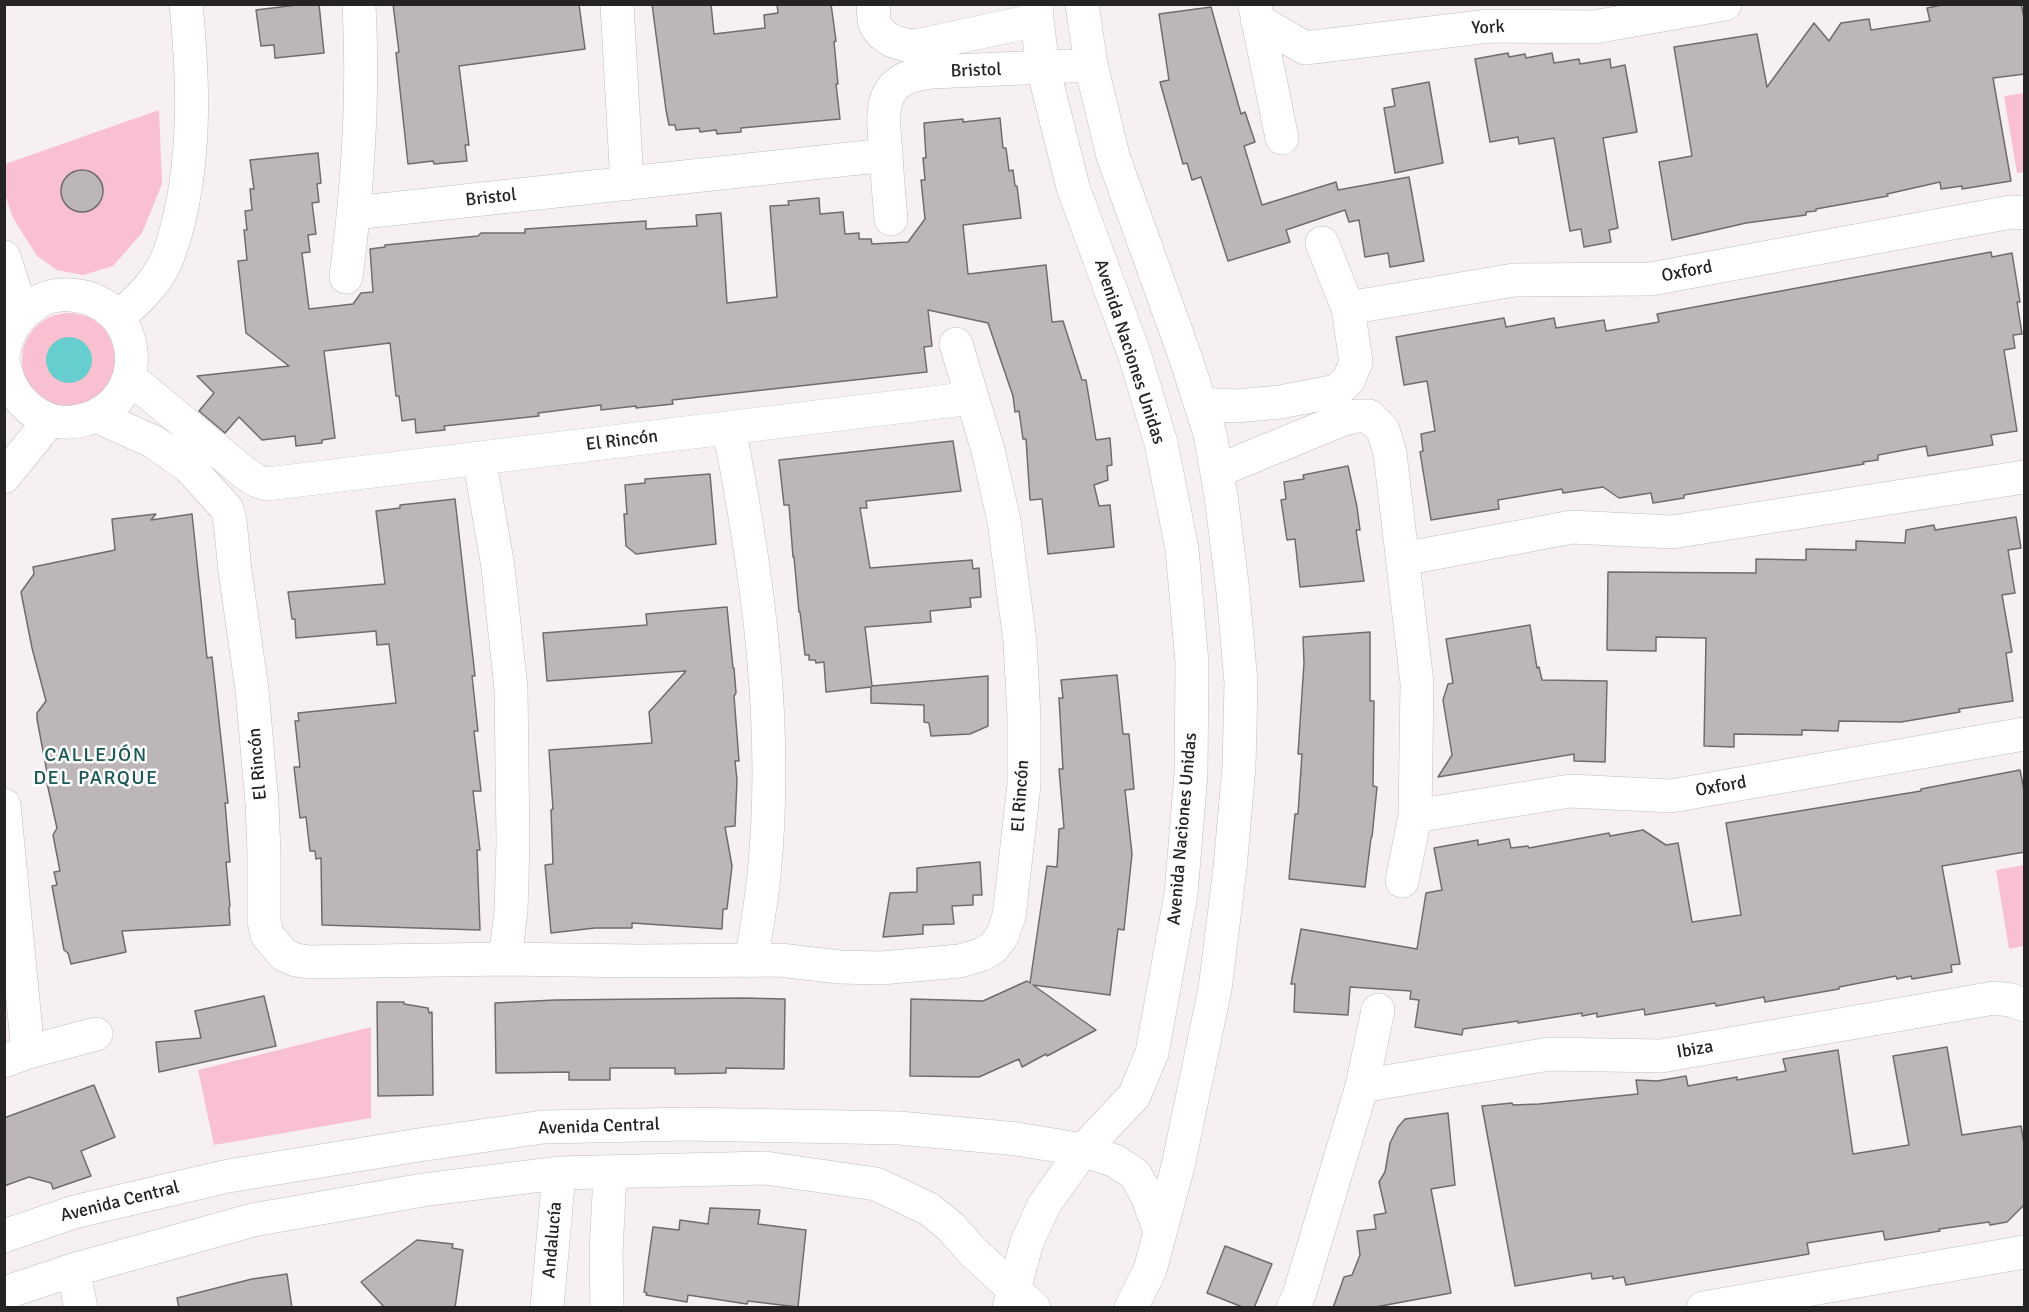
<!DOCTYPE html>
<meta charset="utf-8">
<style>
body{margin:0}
#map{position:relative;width:2029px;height:1312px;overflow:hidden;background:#f6f0f2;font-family:Signika,sans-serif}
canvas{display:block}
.frame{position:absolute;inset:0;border:6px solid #262324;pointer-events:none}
</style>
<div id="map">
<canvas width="2029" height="1312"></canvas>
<div class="frame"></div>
</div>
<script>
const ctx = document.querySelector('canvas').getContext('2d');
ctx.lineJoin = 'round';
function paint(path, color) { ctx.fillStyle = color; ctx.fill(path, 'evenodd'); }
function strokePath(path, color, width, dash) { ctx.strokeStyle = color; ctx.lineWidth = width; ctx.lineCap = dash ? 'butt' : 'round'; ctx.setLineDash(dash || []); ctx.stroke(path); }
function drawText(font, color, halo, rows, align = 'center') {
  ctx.font = font + ' Signika,sans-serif'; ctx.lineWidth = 5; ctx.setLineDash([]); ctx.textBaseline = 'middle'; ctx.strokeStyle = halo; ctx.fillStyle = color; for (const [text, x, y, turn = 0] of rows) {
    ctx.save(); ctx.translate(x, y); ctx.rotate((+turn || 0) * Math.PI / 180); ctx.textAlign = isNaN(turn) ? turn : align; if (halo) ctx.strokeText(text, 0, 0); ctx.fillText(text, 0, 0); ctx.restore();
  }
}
const green = new Path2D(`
 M2024 93V172L2017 173 2004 96Z
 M159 110 162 184 142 233 113 266 83 275 57 270 37 256 13 218 5 194V164Z
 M22 360a47 47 0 1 1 94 0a47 47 0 1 1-94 0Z
 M2024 865V946L2009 949 1996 870Z
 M371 1027V1118L214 1145 198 1070Z`);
const water = new Path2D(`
 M46 360a23 23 0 1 1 46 0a23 23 0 1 1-46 0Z`);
const building = new Path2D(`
 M305 4H319L324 53 275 58 274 45 261 46 256 10Z
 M393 4H579L585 49 459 66 469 145H465L467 161 434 164 433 161 408 164 396 53 399 52Z
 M652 4H711L714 34 765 28 764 15 778 13 777 4H831L836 41 834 42 838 84H836L840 119 741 128V132L717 134 716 130 700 132 699 128 676 130 675 125H669L666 110Z
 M1947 4H2021L2025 22V74L1993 78 2011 181 1962 189V186L1941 189 1940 182 1887 194 1888 196 1816 209V211L1806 212V215L1746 223 1672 240 1659 162 1692 156 1674 47 1757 34 1767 87 1814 23 1829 41 1841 23 1869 19 1871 30 1930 21 1927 8Z
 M1211 7 1241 114 1245 112 1255 142 1244 146 1262 205 1336 182 1338 190 1409 177 1424 261 1390 267 1388 253 1365 257 1359 220 1349 222 1345 210 1286 230 1290 242 1228 261 1201 177 1192 180 1187 163 1183 164 1160 82 1169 80 1159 14Z
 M1508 53 1509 57 1525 54 1526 58 1552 53 1554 63 1579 59 1580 64 1610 59 1611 68 1625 65 1637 132 1603 138 1618 228 1609 230 1611 242 1584 247 1581 229 1570 231 1554 138 1519 144 1518 137 1490 142 1475 59Z
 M1429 82 1443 163 1395 173 1384 108 1395 106 1392 89Z
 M1000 118 1003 148H1006L1009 171 1013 170 1015 186H1017L1021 218 963 225 968 274 1046 265 1052 322 1063 321 1082 380H1086L1096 440 1110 438 1112 465 1107 466 1108 480 1094 485 1099 506 1110 505 1114 547 1048 554 1042 499 1030 500 1026 439H1023L1019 411 1015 412 1013 396 988 323 928 310 932 346 924 347 927 372 672 400 673 404 636 408V406L601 410V405L538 413 539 416 444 426 445 430 416 433 415 419 402 421 399 396H396L390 343 324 351 335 438 322 440V443L296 446 295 436 262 440 239 417 225 433 199 411 214 393 197 376 289 366 246 333 238 261 247 260 244 230H247L245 211 252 210 250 189H254L250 160 318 153 321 183 317 184 319 202 312 203 316 234 308 235 310 252 302 253 309 309 353 304 361 293 373 292 370 249 385 247V245L478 236 481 233H525V229L646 221V229L697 226 696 215 721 213 727 303 777 297 770 206 789 205 788 201 819 198 820 214 843 212 845 234 859 233V239H871L872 244 908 242 925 219 921 180H925L923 158H926L924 123 963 119V122Z
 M61 191a21 21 0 1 1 42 0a21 21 0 1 1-42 0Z
 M1991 252 1992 257 2012 253 2020 302H2017L2022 334 2013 335 2015 348 2004 350 2017 431 1991 435 1993 445 1928 456 1926 446 1878 455V460L1863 462 1864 464 1684 495V498L1653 503 1651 493 1619 498 1603 487 1563 493 1562 489 1498 500 1499 509 1431 520 1420 452 1423 451 1421 434 1435 431 1427 381 1404 385 1396 337 1504 318 1506 327 1554 318 1556 328 1604 320 1606 331 1659 322 1657 314Z
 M953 441 961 491 866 501 867 508H860L870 568 972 560 973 569 979 568 981 597 970 598 971 607 930 611 931 622 865 627 872 686 988 676V726L970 734 931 736 929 723 924 722V705L871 703V687L826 692 824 662 816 663 815 660H809V655H805L800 612H799L794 557H793L789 505H784L779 460Z
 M1348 466 1357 507 1360 530H1356L1364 581 1300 587 1295 539 1287 540 1281 500 1286 499 1284 482 1304 479 1303 475Z
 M710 474 716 544 636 554 626 546 624 514H627L625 485 645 483V479Z
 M455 499 475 676H472L478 731H474L481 791H473L480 850H477L480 930 322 925 321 858 316 859 315 851H310L306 817 300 818 294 767H300L295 721H299L298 713 396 703 389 644 377 645 376 631 296 638 295 619H292L288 592 385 584 376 511 400 508V505Z
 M156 514 151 520 192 514 207 658 212 657 228 803H225L230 862H226L230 906 229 907 230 925 122 931 126 952 71 964 68 953 64 950 52 886 57 885 54 872 60 871 53 835 57 828 47 783H49L37 719V713L46 701 32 648 21 592 34 574 33 567 115 550 112 519Z
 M2016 517 2021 548 2008 550 2015 593 2002 595 2012 652 2006 653 2013 701 1959 709 1960 712 1901 722 1839 721 1838 731 1802 730V735L1734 734V747L1704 746 1706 638 1656 637V651L1607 650 1608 572 1756 573V559L1806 560V549L1856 550V541L1905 543 1906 530 1934 525 1935 530Z
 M727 607 733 668H734L736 693 734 696 739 761H735L737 780 735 826 725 827 732 866 727 909H723L722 929 632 923V928H595L551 933 545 865 553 864 551 810 553 809 549 750 652 743 649 712 686 671 547 681 543 633 647 625 646 614Z
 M1530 625 1537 668 1539 667 1542 680 1607 681 1605 762 1574 761V754L1438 777 1452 755 1443 700 1448 684 1453 683 1446 639Z
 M1370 632V701H1374L1373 786 1377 787 1372 837 1371 838 1365 887 1289 879 1295 814H1298L1302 754H1298L1304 663 1303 637Z
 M1117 675 1123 734H1129L1134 789 1125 790 1132 854 1124 930 1118 929 1110 995 1033 985 1096 1030 1047 1056 1046 1054 1022 1067 1019 1059 979 1077 910 1076 911 999 983 1001 1027 981 1030 983 1047 866 1057 867 1059 829 1064 828 1059 769H1063L1059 698H1063L1061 680Z
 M2020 770 2025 795V852L1942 866 1960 964 1951 965 1952 972 1912 979 1911 976 1897 979 1896 976 1839 987V989L1765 1002 1764 997 1716 1006 1715 1003 1645 1015 1644 1009 1597 1017V1013L1582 1016V1013L1518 1023V1021L1463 1029 1462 1035 1415 1027 1419 1000 1410 999 1411 991 1350 987 1348 1015 1294 1012 1295 984H1291L1301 929 1417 949 1426 893 1442 890 1434 848 1478 840V845L1509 839 1511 848 1528 846 1529 848 1609 833 1610 836 1643 830 1666 845 1678 843 1692 922 1741 915 1726 823 1921 791V789Z
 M980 862 982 895H973V905L952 906 954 924 923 925V934L883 937 890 893 917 892V868Z
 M264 996 276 1046 159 1072 156 1042 201 1038 195 1011Z
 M742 998 785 999 784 1069 726 1068V1073L675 1074V1068H610V1080H569V1072L496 1073 495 1003 555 1000Z
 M377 1002H404V1004L428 1008 429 1013 432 1012 433 1095 378 1096Z
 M1947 1047 1962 1135 2021 1126 2025 1149V1204L2007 1222 1990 1225 1989 1222 1939 1229 1940 1231 1885 1240 1883 1231 1807 1243 1809 1254 1626 1285 1624 1277 1613 1279V1276L1592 1279 1591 1273 1515 1286 1482 1106 1512 1103 1513 1105 1539 1104 1638 1094 1636 1080 1657 1081 1686 1076 1688 1086 1737 1077V1080L1786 1071 1783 1059 1838 1050 1853 1154 1909 1145 1893 1056Z
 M94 1085 115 1137 81 1151 91 1176 53 1189 51 1183 29 1177 4 1186V1118Z
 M1448 1113 1455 1185 1431 1189 1451 1293 1370 1308H1333L1344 1277 1352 1275 1360 1255 1357 1231 1376 1229 1374 1215 1386 1213 1379 1182 1385 1172 1390 1143 1398 1127 1405 1119Z
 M710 1208 760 1210 758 1224 806 1230 798 1307 748 1301 747 1304 688 1295 687 1302 646 1295 647 1293 644 1292 653 1227 679 1230 680 1220 708 1224Z
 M417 1240 453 1244 452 1248 463 1250 455 1308H385L361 1282Z
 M1225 1246 1272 1264 1254 1308H1245L1207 1293Z
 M287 1274 292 1308H179L177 1298 252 1279Z`);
const minor = new Path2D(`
 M617 4 627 184
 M873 4C874 10 873 19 875 24 882 40 901 45 916 46L1037 20
 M1082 4 1091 65 1113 156 1186 359 1210 434 1221 496 1233 592 1241 683 1239 767 1230 868 1215 989 1178 1166 1150 1270 1131 1308
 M1255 6 1282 138
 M1257 20 1305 48 1489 26 1594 27 1725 4
 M354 213 886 155
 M891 219C889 197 887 175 886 154 882 110 877 77 932 72L1091 65
 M4 257 22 313
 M346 277C358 186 364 96 359 4
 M1348 308 1514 280 1651 279 2011 212 2024 213
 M118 318C135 302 152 288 163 267 171 253 175 235 179 220 196 149 193 76 186 4
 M4 352C8 330 17 317 35 304 44 297 58 294 70 295 143 298 155 400 84 420 44 431 11 401 4 365
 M129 377 246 474 257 481 267 484 972 398
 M1201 404 1236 406 1280 402 1337 391 1349 379 1356 362 1348 308 1322 243
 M96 416 154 442 189 467 227 509 230 521 235 571 252 690 262 803 264 852V921L267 935 284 955 296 960 309 962 505 959 637 961 780 960 839 967 881 968 960 961 983 954 993 948 1002 936 1009 916 1024 785V718L1020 641 1004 521 988 450 956 344
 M729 428C758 576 779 724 764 875 761 904 756 933 751 961
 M479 458 498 567 511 689 513 842 511 911 505 959
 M1217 471 1341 420 1356 416H1369L1383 430 1390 453 1417 683 1415 816 1402 881
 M4 477 50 420
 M1403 559 1572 527 1672 532 2024 477
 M4 805 28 1052
 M1415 816 1570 791 1671 796 2024 734
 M4 1061 28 1052 96 1034
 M1362 1086 1549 1054 1661 1056 1994 998 2011 1000 2024 1005
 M4 1236 74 1212 228 1176 419 1145 543 1127 687 1124 899 1128 1017 1139 1083 1150 1115 1161 1135 1174 1147 1196 1160 1231
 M73 1270 81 1308
 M4 1293 73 1270 253 1220 423 1190 559 1173 765 1168 876 1184 929 1209 951 1227 973 1252 1034 1308
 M547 1308 559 1173
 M607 1308 606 1253 610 1174
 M1009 1308 1027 1242 1044 1205 1083 1150 1134 1096 1152 1053 1181 894 1191 774 1192 663 1182 549 1161 443 1135 356 1073 187 1043 68 1037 20 1036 4
 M1293 1308 1299 1295 1362 1086 1378 1010
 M1703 1308 2024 1252`);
const streetNames = [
 ["York",1488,28,-3],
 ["Bristol",976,71,-2],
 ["Bristol",491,198,-6],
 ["Oxford",1687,272,-11],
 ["Avenida Naciones Unidas",1129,352,72],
 ["El Rincón",622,441,-7],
 ["El Rincón",258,764,-95],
 ["Oxford",1721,787,-10],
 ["El Rincón",1021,796,-86],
 ["Avenida Naciones Unidas",1183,829,-85],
 ["Ibiza",1695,1050,-10],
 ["Avenida Central",599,1127,-2],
 ["Avenida Central",120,1202,-14],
 ["Andalucía",553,1240,-85]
];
const neighbourhoodNames = [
 ["CALLEJÓN",96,756],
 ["DEL PARQUE",96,779]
];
paint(green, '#f9c0d2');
paint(water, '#67cecf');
paint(building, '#bcb6b8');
strokePath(building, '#706b6c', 1.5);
strokePath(minor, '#c2bcbd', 34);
strokePath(minor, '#fff', 33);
drawText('18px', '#262324', '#fff', streetNames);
ctx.letterSpacing = '1.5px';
drawText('20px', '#1d5859', '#fff', neighbourhoodNames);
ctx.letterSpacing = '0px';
</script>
